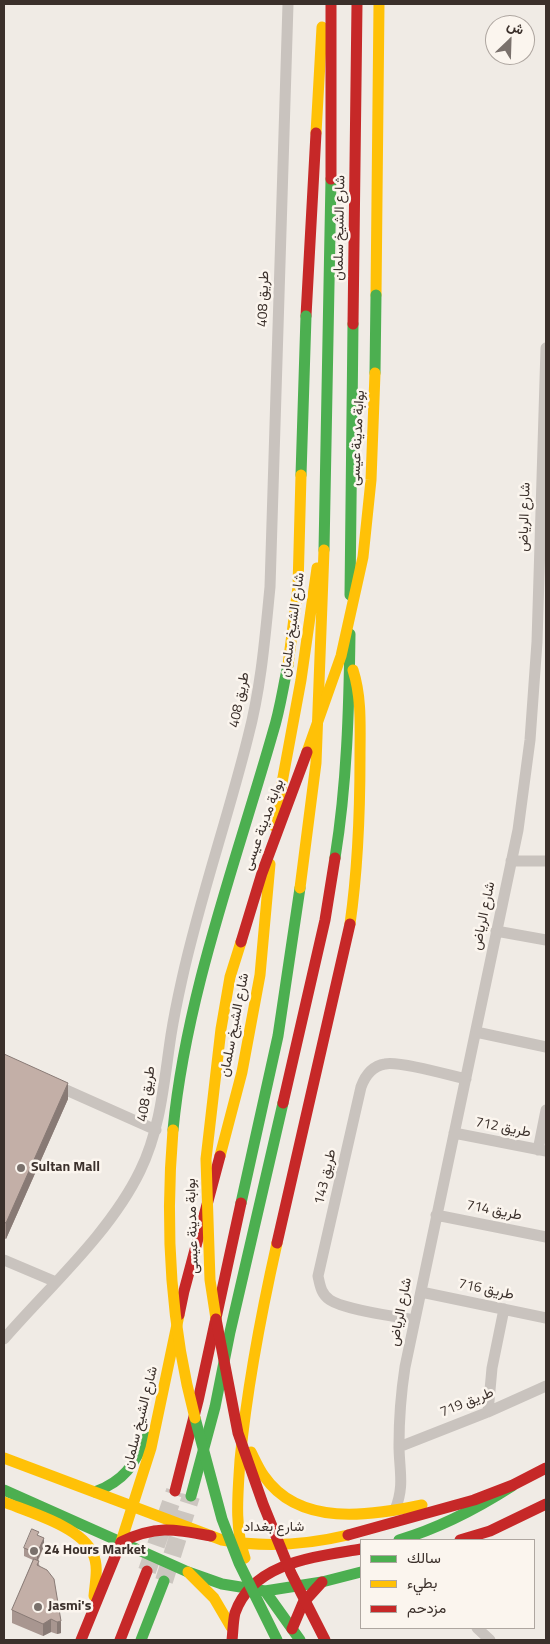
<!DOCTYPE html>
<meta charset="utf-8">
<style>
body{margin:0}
#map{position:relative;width:550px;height:1644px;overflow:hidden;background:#f0ebe5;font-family:"Titillium Web",Vazirmatn,sans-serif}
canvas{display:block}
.frame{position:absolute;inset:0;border:5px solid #3b302b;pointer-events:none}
.legend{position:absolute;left:360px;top:1539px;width:175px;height:90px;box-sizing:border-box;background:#fbf5ee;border:1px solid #aea6a0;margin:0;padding:6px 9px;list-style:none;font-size:15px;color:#3b302b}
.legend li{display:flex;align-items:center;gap:10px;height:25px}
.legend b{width:25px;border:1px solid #aea6a0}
.north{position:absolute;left:485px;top:15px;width:50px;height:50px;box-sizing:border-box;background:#fbf5ee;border:1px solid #aea6a0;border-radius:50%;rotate:24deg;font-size:14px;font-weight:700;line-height:20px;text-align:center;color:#3b302b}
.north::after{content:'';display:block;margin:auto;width:18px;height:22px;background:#7a716c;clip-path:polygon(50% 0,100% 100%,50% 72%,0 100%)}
</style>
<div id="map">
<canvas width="550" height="1644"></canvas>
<div class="frame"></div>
<ul class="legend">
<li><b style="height:6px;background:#4caf50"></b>سالك</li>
<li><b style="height:6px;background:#ffc107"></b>بطيء</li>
<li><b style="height:6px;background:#c62828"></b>مزدحم</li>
</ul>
<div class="north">ش</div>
</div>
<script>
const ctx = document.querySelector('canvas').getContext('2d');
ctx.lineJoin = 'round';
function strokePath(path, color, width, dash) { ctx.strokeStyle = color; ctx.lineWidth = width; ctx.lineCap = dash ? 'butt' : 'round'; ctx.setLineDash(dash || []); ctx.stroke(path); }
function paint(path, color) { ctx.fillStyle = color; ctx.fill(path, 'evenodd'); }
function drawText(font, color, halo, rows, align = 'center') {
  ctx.font = font + ' "Titillium Web",Vazirmatn,sans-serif'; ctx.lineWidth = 5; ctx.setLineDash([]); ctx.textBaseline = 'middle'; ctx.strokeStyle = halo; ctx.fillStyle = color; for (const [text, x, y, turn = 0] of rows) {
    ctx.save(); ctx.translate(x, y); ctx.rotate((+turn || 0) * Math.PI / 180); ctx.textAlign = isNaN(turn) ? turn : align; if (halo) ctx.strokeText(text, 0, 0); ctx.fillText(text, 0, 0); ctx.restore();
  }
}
const primaryTunnel = new Path2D(`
 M147 1571 175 1491
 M164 1581 191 1496`);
const street = new Path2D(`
 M511 861H546
 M496 931 546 940
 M476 1032 546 1047
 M55 1085 156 1130
 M454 1133 546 1151
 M538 1150 546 1110
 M436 1215 546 1237
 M4 1260 56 1282
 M421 1292 546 1318
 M414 1320C394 1316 345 1310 330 1300 321 1294 320 1285 318 1276L361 1087C365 1076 372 1066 385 1064 399 1061 449 1075 466 1079
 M4 1339C49 1287 110 1233 140 1171 161 1128 164 1081 171 1035 174 1016 178 997 182 979 200 897 228 818 248 737 261 688 265 638 270 587L288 4
 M488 1412 492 1368 504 1309
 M399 1447 488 1412 546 1386
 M395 1510C405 1485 399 1470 399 1445 399 1419 401 1393 405 1367L518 830 530 740 537 642 546 348
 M477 1628 490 1640`);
const fast = new Path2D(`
 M324 550 331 179
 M350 595 353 324
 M335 858C347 784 349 709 350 634
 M241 1203 278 1036 300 888
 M4 1490 188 1572 222 1584 265 1591 322 1582 361 1572
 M95 1492C126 1480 133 1465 147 1437
 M191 1496 215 1407 230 1332 283 1103
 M399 1540C440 1528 476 1509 512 1486
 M265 1591 300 1640
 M141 1640 164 1581`);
const slow = new Path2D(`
 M316 133 322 27
 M376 295 379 4
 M274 826 301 680 317 568
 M300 888 316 763 324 550
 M350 924C358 868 360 813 360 757 360 728 362 698 353 670
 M220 1156 242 1072 260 975 270 864
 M251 1452C255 1460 259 1469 264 1476 299 1527 370 1516 422 1505
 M4 1458 222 1540C265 1548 306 1545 348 1535
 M4 1502C29 1512 82 1527 93 1554 99 1566 95 1583 94 1596
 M121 1542 151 1448 179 1315
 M245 1558C234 1527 238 1493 240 1460 247 1387 261 1314 277 1243
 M188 1572 214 1598 231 1627`);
const jam = new Path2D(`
 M331 179V4
 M306 316 316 133
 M353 324 357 4
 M283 1103 325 920 335 858
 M277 1243 350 924
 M179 1315 184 1291 220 1156
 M175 1491 198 1401 241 1203
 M348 1535 474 1500 513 1485 546 1468
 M460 1540 490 1531 546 1504
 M292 1629 303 1603 322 1582
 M81 1640 121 1542C156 1525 174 1529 211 1536
 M120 1640 147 1571
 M232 1640C233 1632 233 1621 235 1613 253 1562 315 1557 361 1549`);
const fastBridge = new Path2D(`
 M375 373 376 295
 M301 475 306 316
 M173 1130C186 995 236 862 273 732 280 710 283 687 288 665
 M195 1418 222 1519 239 1563 277 1640`);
const slowBridge = new Path2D(`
 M288 665 298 587 301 475
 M307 752 341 656 363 557 371 480 375 373
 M173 1130C165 1225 170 1324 195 1418
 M216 1319 210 1280 206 1159 221 1029 230 977 241 942`);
const jamBridge = new Path2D(`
 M241 942 262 873 307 752
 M216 1319 238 1433 263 1504 291 1573 325 1640`);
const wall = new Path2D(`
 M4 1054 68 1099 6 1239 4 1238Z
 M39 1536 44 1546 38 1561 61 1633 57 1634 51 1632 43 1636 12 1623V1610L33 1560 24 1556V1548Z`);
const shadedWall = new Path2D(`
 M68 1083V1099L6 1239V1223Z
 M44 1538V1546L37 1561V1553Z
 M51 1619V1632L43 1636V1624Z
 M61 1621V1633L57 1634V1622Z`);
const building = new Path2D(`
 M4 1054 68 1083 6 1223 4 1222Z
 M32 1529 39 1532 37 1535 44 1538 37 1553 24 1548Z
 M34 1559 39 1561 37 1565 47 1570 54 1579 61 1621 57 1622 51 1619 43 1624 12 1610Z`);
const markers = [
 [21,1168,5,"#7a716c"],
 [34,1551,5,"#7a716c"],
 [38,1607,5,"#7a716c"]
];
const streetNames = [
 ["شارع الشيخ سلمان",340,228,-89],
 ["طريق 408",264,299,-88],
 ["بوابة مدينة عيسى",358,438,-87],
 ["شارع الرياض",525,517,-88],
 ["شارع الشيخ سلمان",293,625,-82],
 ["طريق 408",240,700,-79],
 ["بوابة مدينة عيسى",264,825,-70],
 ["شارع الرياض",484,916,-78],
 ["شارع الشيخ سلمان",235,1025,-79],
 ["طريق 408",147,1094,-81],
 ["طريق 712",503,1128,11],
 ["طريق 143",326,1177,-77],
 ["طريق 714",494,1211,11],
 ["بوابة مدينة عيسى",193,1226,-92],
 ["طريق 716",486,1290,12],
 ["شارع الرياض",401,1312,-79],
 ["طريق 719",467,1403,-22],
 ["شارع الشيخ سلمان",141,1418,-76],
 ["شارع بغداد",274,1528]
];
const poiNames = [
 ["Sultan Mall",31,1168],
 ["24 Hours Market",44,1551],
 ["Jasmi's",48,1607]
];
strokePath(primaryTunnel, '#ccc6c0', 18, [18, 9]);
strokePath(street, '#c9c3be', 11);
strokePath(fast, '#4caf50', 11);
strokePath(slow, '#ffc107', 11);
strokePath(jam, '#c62828', 11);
strokePath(fastBridge, '#4caf50', 11);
strokePath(slowBridge, '#ffc107', 11);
strokePath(jamBridge, '#c62828', 11);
paint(wall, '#a89690');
paint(shadedWall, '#887a75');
paint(building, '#c3afa7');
strokePath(building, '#887a75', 1);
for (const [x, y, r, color] of markers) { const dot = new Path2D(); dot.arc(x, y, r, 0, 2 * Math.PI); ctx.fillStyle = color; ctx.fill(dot); strokePath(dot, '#fbf5ee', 2); }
drawText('14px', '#3b302b', '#fbf5ee', streetNames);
drawText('bold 14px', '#3b302b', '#fbf5ee', poiNames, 'left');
</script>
